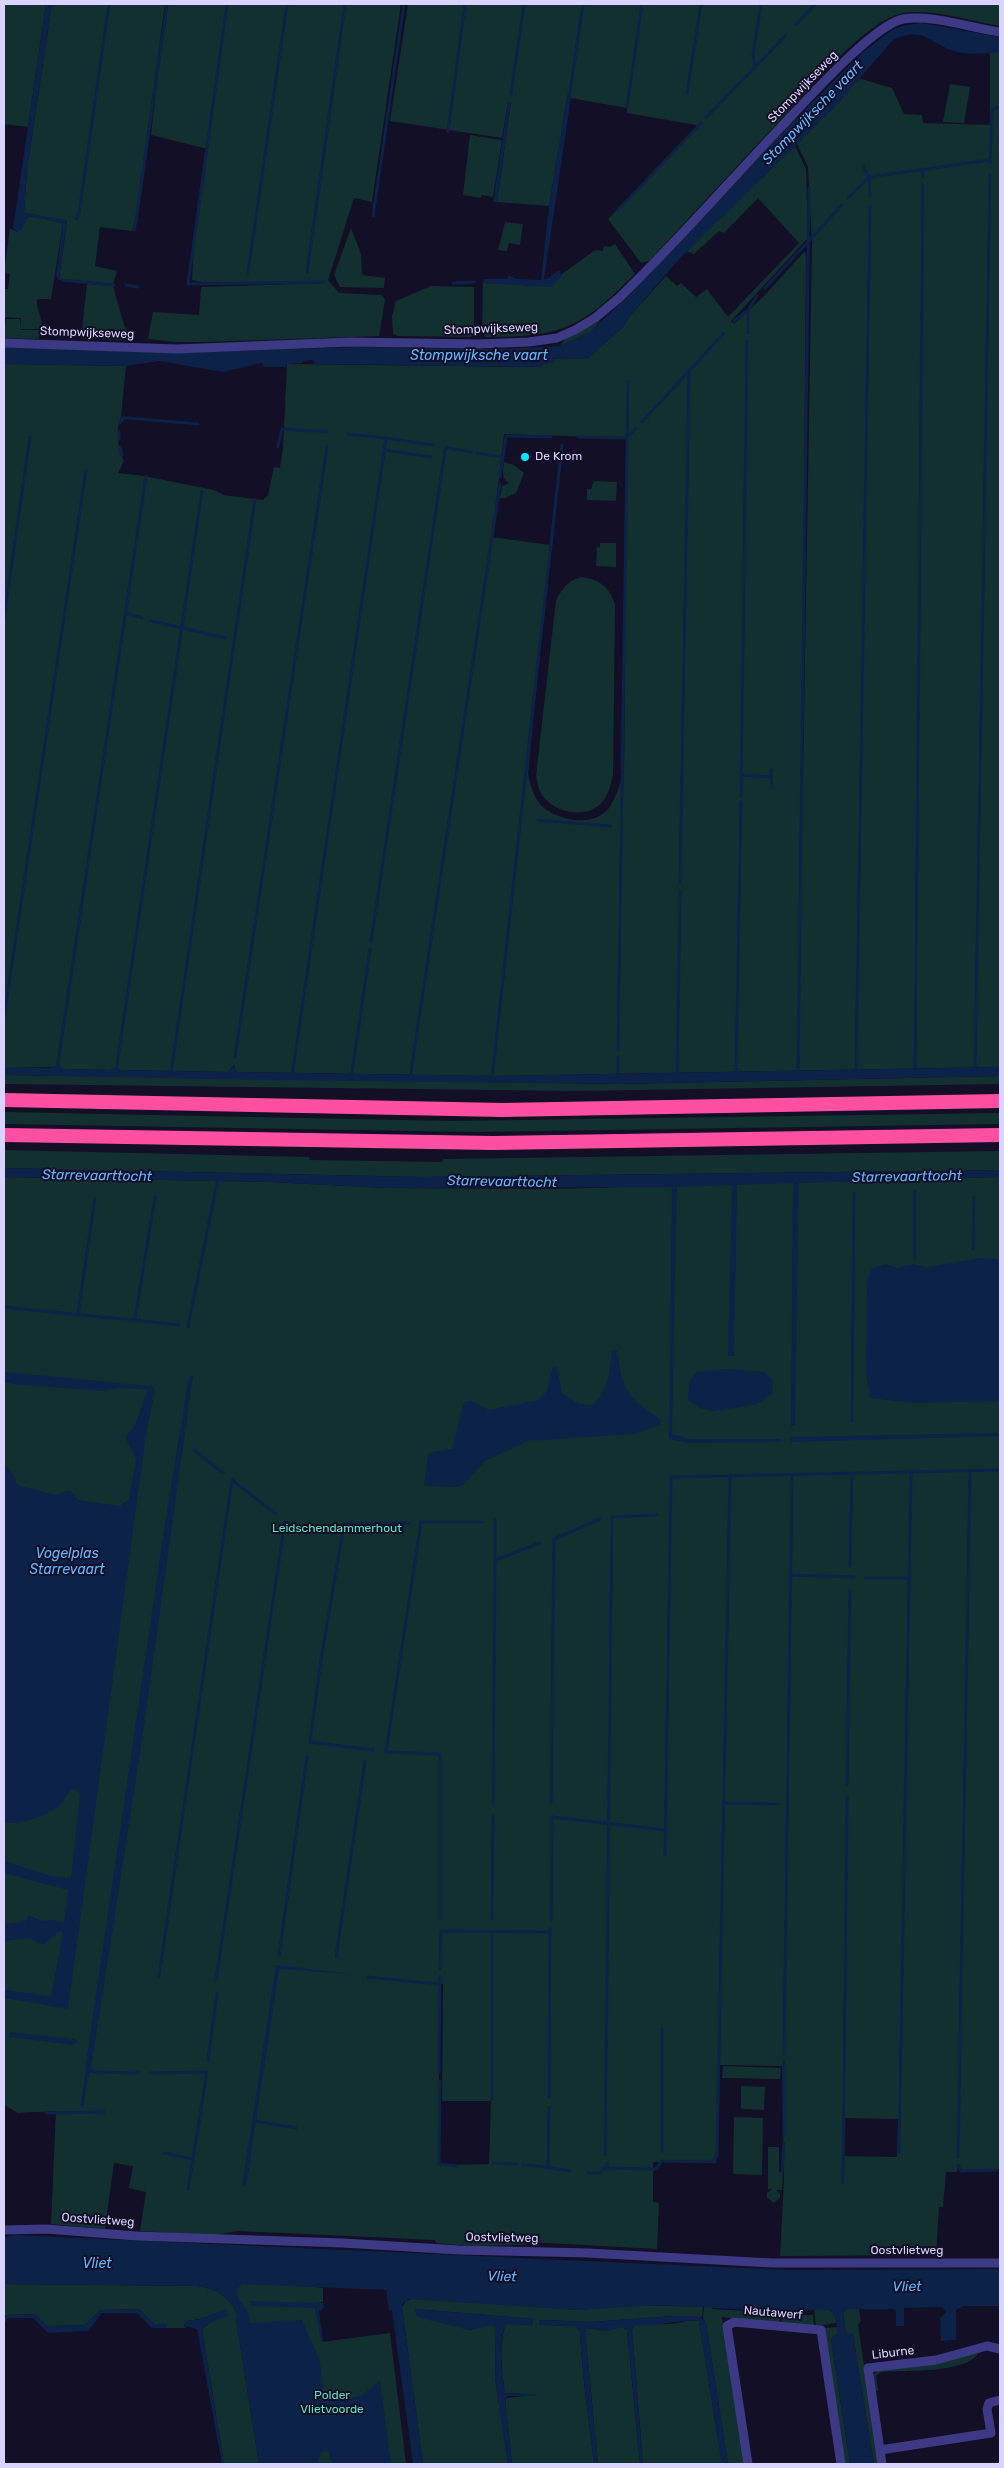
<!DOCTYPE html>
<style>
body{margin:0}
#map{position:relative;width:1004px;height:2468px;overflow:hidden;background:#130f26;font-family:Rubik,sans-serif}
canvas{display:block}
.frame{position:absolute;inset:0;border:5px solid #d9d4ff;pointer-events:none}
</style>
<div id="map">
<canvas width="1004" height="2468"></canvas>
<div class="frame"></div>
</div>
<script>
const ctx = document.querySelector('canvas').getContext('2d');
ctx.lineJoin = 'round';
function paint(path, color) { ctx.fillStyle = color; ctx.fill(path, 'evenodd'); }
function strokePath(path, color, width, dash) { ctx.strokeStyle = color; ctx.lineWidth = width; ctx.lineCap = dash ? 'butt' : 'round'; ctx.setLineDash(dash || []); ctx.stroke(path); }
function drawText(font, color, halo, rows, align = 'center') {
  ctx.font = font + ' Rubik,sans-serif'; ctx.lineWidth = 4; ctx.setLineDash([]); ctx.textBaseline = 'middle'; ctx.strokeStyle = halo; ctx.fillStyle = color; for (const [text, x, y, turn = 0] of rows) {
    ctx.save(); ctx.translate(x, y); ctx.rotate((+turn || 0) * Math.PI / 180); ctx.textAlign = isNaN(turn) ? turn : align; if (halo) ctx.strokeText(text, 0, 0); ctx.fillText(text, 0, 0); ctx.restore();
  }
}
const green = new Path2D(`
 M4 4H46L28 127 4 124Z
 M52 4H165L137 212 132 231 100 227 95 266 117 271 113 284 62 279 56 281 59 279 67 221 24 213 27 169Z
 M166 4H401L372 202 354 198 328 280 339 293 382 295 385 300 379 336 205 342H176L148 339 153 312 199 315 201 287 326 283 202 282 192 280 194 242 208 149 151 135Z
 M408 4H1000V26C971 21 931 8 903 13 867 20 814 84 789 111 742 160 696 211 649 261L641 263 608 219 698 127 696 125 627 113V108L570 98 572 82 568 93 549 206 497 202 511 102H508L502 138 390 121Z
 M990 53H1000V1067L495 1076 236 1072 234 1065 228 1072 120 1070 116 1068 110 1070 62 1069 59 1065 108 726 56 1067 4 1068V364L126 366 121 417C115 429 118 449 124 461L118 473 144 476 214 490 224 495 263 500 268 495 274 467 280 468 283 448 287 364 538 367 554 359 588 358 622 328 629 317 666 276 677 286 681 283 696 297 707 289 728 317 799 243 758 198 724 233 719 231 694 254 686 251 795 146 806 169 808 238 731 321 734 324 764 296 804 252 806 254 801 894 812 243 808 167 797 144 839 102 858 78 892 88 904 114 922 115 923 123 990 125ZM504 434 627 438 624 772C620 784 616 798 609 808 593 828 558 821 542 806 533 797 531 786 528 774L550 545 492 537Z
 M950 84 970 87 964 123 943 122Z
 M470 135 502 140 493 197 482 195 481 198 463 195Z
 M29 216 63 223 51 299H37C36 311 43 318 42 329H21V318L4 317V289H8L10 274 4 273 10 228 17 232Z
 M505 222 523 224 520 245 509 243 507 251 498 250Z
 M351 228 361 254 362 275 385 278 384 288 340 287 334 275Z
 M615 244 635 274C581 328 562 337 485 337L482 331 483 283 522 284 527 286 562 276V274L595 250 603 251 604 246 610 247Z
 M87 284 113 286 124 325 133 341 81 338Z
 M431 286 474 287V333L471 337 398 336 393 334 392 316 396 301Z
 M6 319H20L21 330H42L38 339 4 338Z
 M601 320 591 332 560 346 564 340Z
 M504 462 514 465 524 473 516 493 505 498H500L502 486 510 483C501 480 503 470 504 462Z
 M594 481 617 482 616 501 587 500V489H591Z
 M600 543H616V567L596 566 597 547H600Z
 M581 577C599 579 610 587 615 605L613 775C611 784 609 793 603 801 588 821 550 813 540 791 538 787 537 780 536 776L556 600C562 589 569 580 581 577Z
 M4 1075 619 1084 1000 1076V1084L576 1091 4 1084Z
 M4 1112 452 1121 1000 1113V1124L473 1132 4 1124Z
 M4 1150 266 1156 309 1157 310 1160 442 1162 443 1159 1000 1151V1170L420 1177 4 1168Z
 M4 1177 270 1182 387 1188 550 1189 1000 1177V2169L962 2170 958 2164 957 2172H946L943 2207H939L936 2255 780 2256 784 2179 782 2066 719 2065 716 2163 653 2162V2202L659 2203 657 2249 527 2242 524 2245 467 2246 436 2243 435 2240 238 2231 215 2235 140 2231 146 2192 129 2188 133 2166 114 2163 105 2229 51 2224 56 2111 18 2113 4 2105ZM440 1983 443 1984 442 2101H491L489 2164 444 2165V2163H438ZM842 2118 898 2119 897 2157 842 2156Z
 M723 2066 781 2068 780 2079 722 2078Z
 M741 2086 765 2087 764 2110 741 2109Z
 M734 2117 763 2118 762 2175 733 2174Z
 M768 2147H779V2172H783L782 2190H776L780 2194V2198L774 2203 767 2198V2193L772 2189H768Z
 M235 2276 323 2288V2302L317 2303 322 2342 390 2333 406 2464H264L242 2315 230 2284Z
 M4 2284 197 2286C216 2289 231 2297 238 2316L236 2319 259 2464H224L202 2329 226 2310 200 2319 187 2321 184 2326 186 2328H165L167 2326 154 2324 139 2309 100 2310 85 2325 47 2326 35 2314 6 2315 4 2317Z
 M414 2298 578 2310 638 2305 703 2307 702 2317 674 2316 591 2322 539 2320V2325L576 2326 580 2331C582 2376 589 2420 594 2464H512L505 2398 536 2395 505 2393C502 2371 498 2345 506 2324L533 2325V2319L416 2309 469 2330 490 2325 496 2326 495 2378 508 2464H423L402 2307 406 2301Z
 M704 2307H712V2309L786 2313 780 2317 779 2325 722 2317 745 2464H728L706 2323 703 2318Z
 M847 2309H859L861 2321 858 2325 879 2464H874L853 2335 846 2333 843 2312Z
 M814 2310H828L833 2312 837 2323 816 2326Z
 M787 2315H813L814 2326 781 2325 782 2318Z
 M686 2321H699L722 2464H643L632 2330 633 2326C648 2323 673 2326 686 2321Z
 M616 2327H623L627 2330 640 2464H598L585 2331 587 2328 607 2331Z
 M837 2327V2334L831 2339 850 2464H845L824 2331 825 2328Z
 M978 2353C967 2374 903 2370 881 2372L876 2376 878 2391H875L873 2376 877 2371Z`);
const water = new Path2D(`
 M46 4H52L27 169 24 213 67 220 59 279 56 276 63 223 29 216 21 230 17 232 13 228Z
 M921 23 1000 37V53C986 53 971 55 957 52 930 45 925 25 893 40L839 102 795 146 681 257 629 317 622 328 588 358 555 359 554 362 538 367 314 364 313 360 303 361 302 363 287 364 286 367H264L262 363 223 372 159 361 126 366 4 364V347L173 353 356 347 495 349 560 346 590 332 631 293 777 137 863 52 892 30 902 26Z
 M572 82 571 98 544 279H547L559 270 562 276 551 287 483 283 484 279H508V275L517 279 541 280 549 206 568 93Z
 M508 102H511L497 202H493Z
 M59 1065 62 1069 110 1070 116 1067 120 1070 228 1072 234 1065 236 1072 495 1076 1000 1067V1076L619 1084 267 1080 4 1075V1068H50Z
 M4 1168 420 1177 1000 1170V1177L799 1183 795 1425 791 1426 793 1183 737 1185 734 1356H728L732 1185 677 1187 672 1434 689 1439H781L779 1442 689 1443 669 1439 672 1187 387 1188 270 1182 4 1177Z
 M980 1258 1000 1259V1401L914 1403 870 1398 866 1374 867 1279 873 1268 886 1264 898 1268 913 1264 928 1267Z
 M612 1350H617C623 1391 626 1397 661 1420L660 1425 634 1434 528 1441 485 1461 463 1485 457 1487 424 1486 428 1455 431 1452 452 1449 464 1402 471 1401 489 1410 538 1400 547 1391 553 1366 557 1367 562 1393 579 1404 592 1405C609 1389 610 1371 612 1350Z
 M725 1369 765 1372 773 1381 772 1394 755 1405 713 1411 699 1408 688 1400 689 1382 696 1372Z
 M4 1372 152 1386 155 1390 146 1435 68 2009 4 1998V1990L51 1996 63 1932 60 1931 45 1944H39L30 1938 4 1941V1924L26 1921 28 1915 42 1921 55 1920 64 1923 68 1890 4 1873V1861L51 1876 71 1878 80 1794 74 1788C66 1793 65 1800 59 1806 49 1815 15 1828 4 1821V1464L13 1474 17 1485 56 1495 70 1490 78 1500 120 1506 129 1499 136 1459 125 1437 134 1427 148 1389 120 1388 103 1391 14 1384 4 1382Z
 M189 1376H193L140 1754 91 2068 98 2073H90L87 2077 85 2070 165 1523Z
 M1000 1433V1436L792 1442 789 1439 792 1437Z
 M276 1965 361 1975 282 1969 279 1970 246 2187 242 2186Z
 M10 2032 74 2039 78 2042 73 2045 9 2037Z
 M15 2235 786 2270 1000 2269V2306H963L956 2310V2340L941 2341 940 2318 946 2312 942 2307 904 2308V2326H896V2311L894 2309H847L843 2312 846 2333 853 2335 874 2464H850L831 2339 837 2334V2323L833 2312 828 2310 774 2311 658 2305 578 2310 409 2299 403 2303 402 2307 423 2464H413L392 2311 389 2310 386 2290 242 2284 237 2289 238 2297 247 2310 250 2323 302 2320 320 2361 324 2401 361 2396 380 2380 391 2464H332L328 2451 321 2452 317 2464H259L236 2319 237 2316C232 2297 215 2289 197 2286L4 2284V2237Z
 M249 2301 323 2303 324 2308 319 2311 323 2341H321L315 2308 252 2306Z
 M139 2309 154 2324 164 2323 168 2326 165 2328H152L137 2313H102L88 2331 48 2333 33 2318H8L4 2324 6 2315 35 2314 47 2326 85 2325 100 2310Z
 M226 2309 229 2315 208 2324 202 2329 224 2464H222L197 2329 184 2326 187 2321 200 2319Z
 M415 2309 533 2319V2325L506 2324C497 2344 502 2371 505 2393L536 2394V2396H508L505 2398 512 2464H508L507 2461 495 2378 496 2327 490 2325 469 2330 421 2318 416 2315Z
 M674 2316H699L706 2322 728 2464H722L699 2321C686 2320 671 2322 658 2325 650 2326 642 2325 633 2326L632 2330 643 2464H640L627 2330 623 2327 607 2331 587 2328 585 2331 598 2464H594C589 2420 582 2376 580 2331L576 2326 539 2325V2320L591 2322Z`);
const stream = new Path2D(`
 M227 4 188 284 324 282
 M796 25 815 4
 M755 67 753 55 761 4
 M571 85 583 4
 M687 93 701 4
 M511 94 524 4
 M627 107 642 4
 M706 118 786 35
 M448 131 465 4
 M990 163 992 111 996 107 1000 108
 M863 166 869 177 870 196
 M922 169 923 176
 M848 198 869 177 990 160
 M618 210 701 123
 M137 215 167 4
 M373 216 404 4
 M76 219 79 213 109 4
 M134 230 137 218
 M248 272 287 4
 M307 272 345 4
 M62 280 114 285
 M453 283 474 282
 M126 285 138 287
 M765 288 842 205
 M748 310V333
 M734 321 748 310 757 296
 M642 422 724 333
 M120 423 123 418H128L198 424
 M578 437 627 438 636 428
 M386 438 433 445
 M119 439V432
 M120 447 122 455
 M278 447 282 429 327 432
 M384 450 431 457
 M477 453 502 457
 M500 477 506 436 551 437
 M126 613 142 618
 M4 618 30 437
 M152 621 225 638
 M771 770 772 788
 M741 775 770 777
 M741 796 747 341
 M538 820 611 826
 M680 883 689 372
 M371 942 445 450 448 448 471 452
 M4 1017 86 470
 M618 1050 628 381
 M235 1057 327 447
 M57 1069 146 476
 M856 1070 870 206
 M116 1071 202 491
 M915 1071 923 185
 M975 1071 990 174
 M798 1072 809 188
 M171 1073 255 499
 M292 1076 386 438 348 434
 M618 1076V1057
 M736 1076 741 802
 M677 1077 680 891
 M410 1078 500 484
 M492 1078 562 445
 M351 1079 370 949
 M973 1249 974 1197
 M915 1258V1191
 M4 1307 179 1325
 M78 1314 95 1198
 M135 1319 155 1197
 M188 1327 218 1178
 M852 1421 854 1193
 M194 1450 223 1473
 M495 1520V1560L540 1543
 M850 1566 852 1474
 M790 1575 854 1577
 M865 1578H909
 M373 1750 310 1742 321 1660 344 1524 408 1523
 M847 1784 850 1591
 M551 1803 554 1539 600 1519
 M725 1803 778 1804
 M493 1805 495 1560
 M665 1855 671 1477 1000 1470
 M492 1918 493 1816
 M440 1919V1754L386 1752 421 1522H482
 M551 1920 552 1817 665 1830
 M492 1932V2099
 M279 1955 307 1757
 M336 1957 365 1761
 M440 1969 441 1931 550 1932
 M159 1976 232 1480 276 1514
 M368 1977 439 1984
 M216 1980 285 1521
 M784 2054 792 1475
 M208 2060 217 1993
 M95 2072 139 2073
 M150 2073 207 2072 188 2189
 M439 2073 440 1977
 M440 2081 439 2164 456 2166
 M549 2097 550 1928
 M82 2106 87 2074
 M46 2113 104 2112
 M255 2121 296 2128
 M784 2135V2062
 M662 2151V2029
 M899 2152 911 1472
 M164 2153 193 2159
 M605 2155 612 1517 657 1515
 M958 2157 970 1471
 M494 2163 516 2164
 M607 2163V2168
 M523 2165C540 2165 554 2169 570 2171
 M958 2165 961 2171 996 2170
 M548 2167 549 2107
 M782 2172 784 2143
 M588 2173H601L604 2168 656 2169 662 2161H713L717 2156 730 1475
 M843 2183 847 1797`);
const minor = new Path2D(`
 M4 343 177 349 350 342 478 344 529 342 557 338 575 330 595 318 619 298C675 244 727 184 781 127 804 103 873 25 903 19 931 14 971 28 1000 32
 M4 2230 46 2229 137 2236 343 2243 459 2250 588 2253 772 2263H1000
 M880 2450 991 2433 987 2409 989 2403 1000 2400
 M748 2464 727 2326 734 2322 821 2330 841 2464
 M882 2464 868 2368 936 2360 987 2346 1000 2349`);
const highway = new Path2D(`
 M4 1100 502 1110 1000 1101
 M4 1135 493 1143 1000 1135`);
const markers = [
 [525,457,5,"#00e5ff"]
];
const streetNames = [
 ["Stompwijkseweg",803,87,-46],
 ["Stompwijkseweg",491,329,-2],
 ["Stompwijkseweg",87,333,2],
 ["Oostvlietweg",98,2220,4],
 ["Oostvlietweg",502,2238,1],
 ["Oostvlietweg",907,2251],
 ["Nautawerf",773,2313,5],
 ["Liburne",893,2353,-7]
];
const poiNames = [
 ["De Krom",535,457]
];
const parkNames = [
 ["Leidschendammerhout",337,1529],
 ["Polder",332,2396],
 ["Vlietvoorde",332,2410]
];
const waterNames = [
 ["Stompwijksche vaart",813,113,-46],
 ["Stompwijksche vaart",479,356],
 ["Starrevaarttocht",97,1176,1],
 ["Starrevaarttocht",907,1177,-1],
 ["Starrevaarttocht",502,1182,1],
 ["Vogelplas",67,1554],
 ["Starrevaart",67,1570],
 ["Vliet",97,2264],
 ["Vliet",502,2277,2],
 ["Vliet",907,2287,-1]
];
paint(green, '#12302f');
paint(water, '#0c2248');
strokePath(stream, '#0c2248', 3);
strokePath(minor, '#3d3a85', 9);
strokePath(highway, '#ff4fa3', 14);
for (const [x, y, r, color] of markers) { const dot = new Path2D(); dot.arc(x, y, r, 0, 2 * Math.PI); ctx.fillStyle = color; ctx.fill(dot); strokePath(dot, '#130f26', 2); }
drawText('12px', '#d9d4ff', '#130f26', streetNames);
drawText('12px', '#d9d4ff', '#130f26', poiNames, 'left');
drawText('12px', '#5fe0c0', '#130f26', parkNames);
drawText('italic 14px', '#62b6ff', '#130f26', waterNames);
</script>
